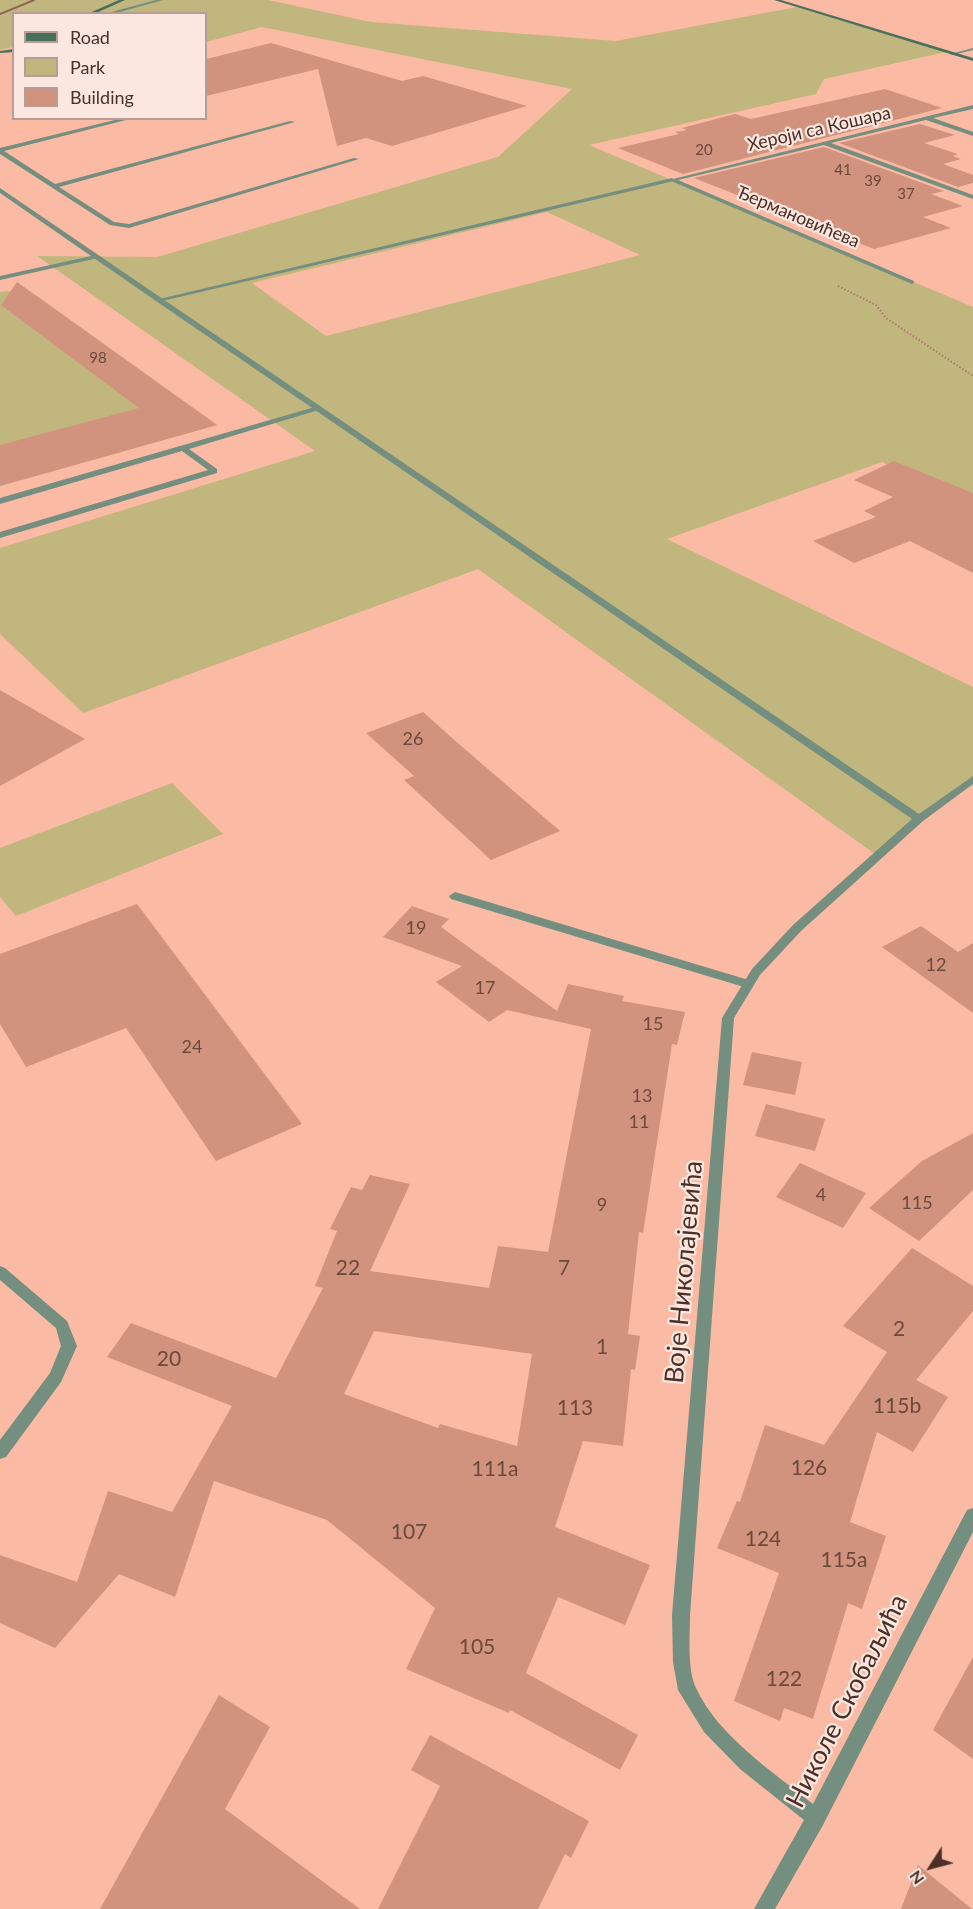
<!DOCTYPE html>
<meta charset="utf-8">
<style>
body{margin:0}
#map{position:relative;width:973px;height:1909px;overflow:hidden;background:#fbbaa3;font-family:Lato,sans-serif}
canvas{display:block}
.legend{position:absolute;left:12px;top:12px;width:195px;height:108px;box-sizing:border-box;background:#fce7e0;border:2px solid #b59e96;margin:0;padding:8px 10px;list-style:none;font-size:18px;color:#4a3027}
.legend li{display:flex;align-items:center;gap:12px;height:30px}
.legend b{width:30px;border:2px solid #b59e96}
.north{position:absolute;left:901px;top:1837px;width:60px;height:60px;-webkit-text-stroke:4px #fce7e0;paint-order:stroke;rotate:234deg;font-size:16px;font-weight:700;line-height:24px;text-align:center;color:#4a3027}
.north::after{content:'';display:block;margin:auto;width:21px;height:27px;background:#4a3027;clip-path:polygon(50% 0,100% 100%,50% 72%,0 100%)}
</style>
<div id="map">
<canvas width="973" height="1909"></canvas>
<ul class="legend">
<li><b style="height:8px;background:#49705b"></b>Road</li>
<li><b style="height:16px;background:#c1b77e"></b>Park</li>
<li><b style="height:16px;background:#d1937d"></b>Building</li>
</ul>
<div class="north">N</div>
</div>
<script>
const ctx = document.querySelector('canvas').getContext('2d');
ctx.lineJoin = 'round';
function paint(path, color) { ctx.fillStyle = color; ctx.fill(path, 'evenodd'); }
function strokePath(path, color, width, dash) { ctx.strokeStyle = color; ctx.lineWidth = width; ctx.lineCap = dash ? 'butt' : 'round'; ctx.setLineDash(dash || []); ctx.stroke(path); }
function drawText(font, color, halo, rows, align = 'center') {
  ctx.font = font + ' Lato,sans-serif'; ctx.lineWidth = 4.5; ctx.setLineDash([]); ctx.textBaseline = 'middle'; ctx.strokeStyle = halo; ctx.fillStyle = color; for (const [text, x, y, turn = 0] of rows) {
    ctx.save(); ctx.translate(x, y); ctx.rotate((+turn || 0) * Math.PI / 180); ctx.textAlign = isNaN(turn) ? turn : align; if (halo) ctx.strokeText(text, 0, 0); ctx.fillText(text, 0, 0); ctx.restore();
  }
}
const green = new Path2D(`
 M0 0H268L371 22 616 41 797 7 946 52 824 79 816 94 589 145 973 307V509L882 462 667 539 973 687V779L879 857 478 569 83 713 0 634V548L315 451 37 256 157 257 498 157 572 89 262 27 206 42V14H14L13 47 0 50ZM547 212 640 255 326 336 252 283Z
 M15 291 37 296 217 425 0 486V292Z
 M172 783 223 834 16 916 0 897V848Z`);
const building = new Path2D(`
 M271 43 402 81 423 76 527 106 392 146 366 138 337 146 318 69 206 96V59Z
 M885 89 942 108 683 174 618 148 679 134 675 132 687 130 682 128 735 114 751 119Z
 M920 124 955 135 924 143 958 154 953 156 961 159 943 164 973 175V183L958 187 839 143Z
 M824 147 944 191 931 194 963 206 923 217 951 228 874 249 694 178Z
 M17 282 217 425 0 486V445L139 408 1 305Z
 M894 461 973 493V573L910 541 854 563 813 541 876 517 864 511 893 497 854 480Z
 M0 690 85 739 0 786Z
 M423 712 460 745 560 831 491 860 404 780 414 776 366 733Z
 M137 904 302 1124 216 1161 126 1028 26 1067 0 1024V954Z
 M412 906 449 919 441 927 557 1011 568 984 624 996 622 1001 685 1012 677 1045 672 1044 643 1233 639 1232 628 1334 640 1336 635 1370 631 1369 623 1446 583 1441 555 1527 650 1565 625 1625 558 1597 526 1673 638 1735 620 1770 510 1710 509 1713 406 1669 435 1608 327 1520 214 1481 175 1597 119 1574 55 1648 0 1623V1555L77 1582 108 1491 172 1512 232 1406 107 1357 131 1323 276 1378 323 1288 315 1286 337 1231 330 1229 351 1187 362 1190 370 1175 410 1184 370 1271 489 1288 498 1246 548 1252 591 1029 507 1010 489 1022 436 982 462 966 383 937ZM374 1331 532 1354 517 1446 440 1424 438 1428 344 1394Z
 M921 926 958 952 973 943V1013L882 947Z
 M752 1052 802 1062 795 1095 743 1085Z
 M766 1104 825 1119 815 1151 755 1136Z
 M973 1133V1190L919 1241 869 1208 922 1161Z
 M800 1163 866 1193 843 1228 776 1197Z
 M912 1248 973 1286V1311L916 1380 948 1397 913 1452 877 1432 850 1522 886 1536 862 1609 848 1603 813 1719 784 1708 780 1721 734 1701 779 1573 717 1548 737 1501 740 1502 765 1425 824 1445 887 1352 843 1326Z
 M973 1657V1759L933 1730Z
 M219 1695 270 1727 225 1809 360 1909H100Z
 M430 1735 589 1821 571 1858 565 1854 538 1909H378L440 1786 411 1770Z
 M918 1865 972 1909H901Z`);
const path = new Path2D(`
 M838 286 876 305 886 318 973 376`);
const lane = new Path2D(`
 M156 0H163L113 14H104Z
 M123 118H134L4 151 55 184 290 121 295 122 59 187 114 222 129 224 354 158 359 159 129 228 110 225 0 154V148Z
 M672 178 674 181 158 302 155 300Z
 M96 255 98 256V258L0 280V276Z
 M315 407 322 409 189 449 217 469V473L0 538V532L208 470 182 451 0 504V498Z
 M455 892 752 981 754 984 748 988 744 987 451 899 449 896Z`);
const street = new Path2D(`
 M973 48V50L952 55 950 54Z
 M973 105V109L933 118 973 132V136L926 120 831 143 973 195V199L824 145 678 180 914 281V283L912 284 669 180Z
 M0 188 919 814 973 776V784L923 821 801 931 760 975 734 1018 690 1615C690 1636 687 1669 696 1688 718 1736 773 1772 813 1804L967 1510 973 1508V1532L823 1825 775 1909H754L804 1820 740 1769 704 1732 678 1690 673 1662 672 1615 722 1018 752 969 793 925 912 819 156 301 0 193Z
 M0 1266 5 1268 67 1321 77 1346 61 1382 6 1457 0 1459V1440L50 1373 61 1346 56 1328 0 1280Z`);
const secondary = new Path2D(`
 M119 0H125L94 14H87Z
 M774 0H781L973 58V61Z
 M14 49V52L0 53V51Z`);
const rail = new Path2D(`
 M0 14 34 0`);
const farNumbernames = [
 ["20",704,150],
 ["41",843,170],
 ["39",873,181],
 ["37",906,194],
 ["98",98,358]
];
const farStreetnames = [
 ["Хероји са Кошара",819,129,-13],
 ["Ђермановићева",798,217,23]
];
const numberNames = [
 ["26",413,739],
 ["19",416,928],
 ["12",936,965],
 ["17",485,988],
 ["15",653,1024],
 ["24",192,1047],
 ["13",642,1096],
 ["11",639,1122],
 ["4",821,1195],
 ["115",917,1203],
 ["9",602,1205]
];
const nearNumbernames = [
 ["22",348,1268],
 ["7",564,1268],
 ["2",899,1329],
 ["1",602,1347],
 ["20",169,1359],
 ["115b",897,1406],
 ["113",575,1408],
 ["126",809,1468],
 ["111a",495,1469],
 ["107",409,1532],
 ["124",763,1539],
 ["115a",844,1560],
 ["105",477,1647],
 ["122",784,1679]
];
const nearStreetnames = [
 ["Воје Николајевића",684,1272,-85],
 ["Николе Скобаљића",847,1701,-63]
];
paint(green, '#c1b77e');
paint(building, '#d1937d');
strokePath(path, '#ad7d6c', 2, [1.5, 2]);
paint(lane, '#748e7f');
paint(street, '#748e7f');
paint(secondary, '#49705b');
strokePath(rail, '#8d6456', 2);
drawText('15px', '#6c493c', null, farNumbernames);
drawText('18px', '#4a3027', '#fce7e0', farStreetnames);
drawText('18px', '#6c493c', null, numberNames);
drawText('21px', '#6c493c', null, nearNumbernames);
drawText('26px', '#4a3027', '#fce7e0', nearStreetnames);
</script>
